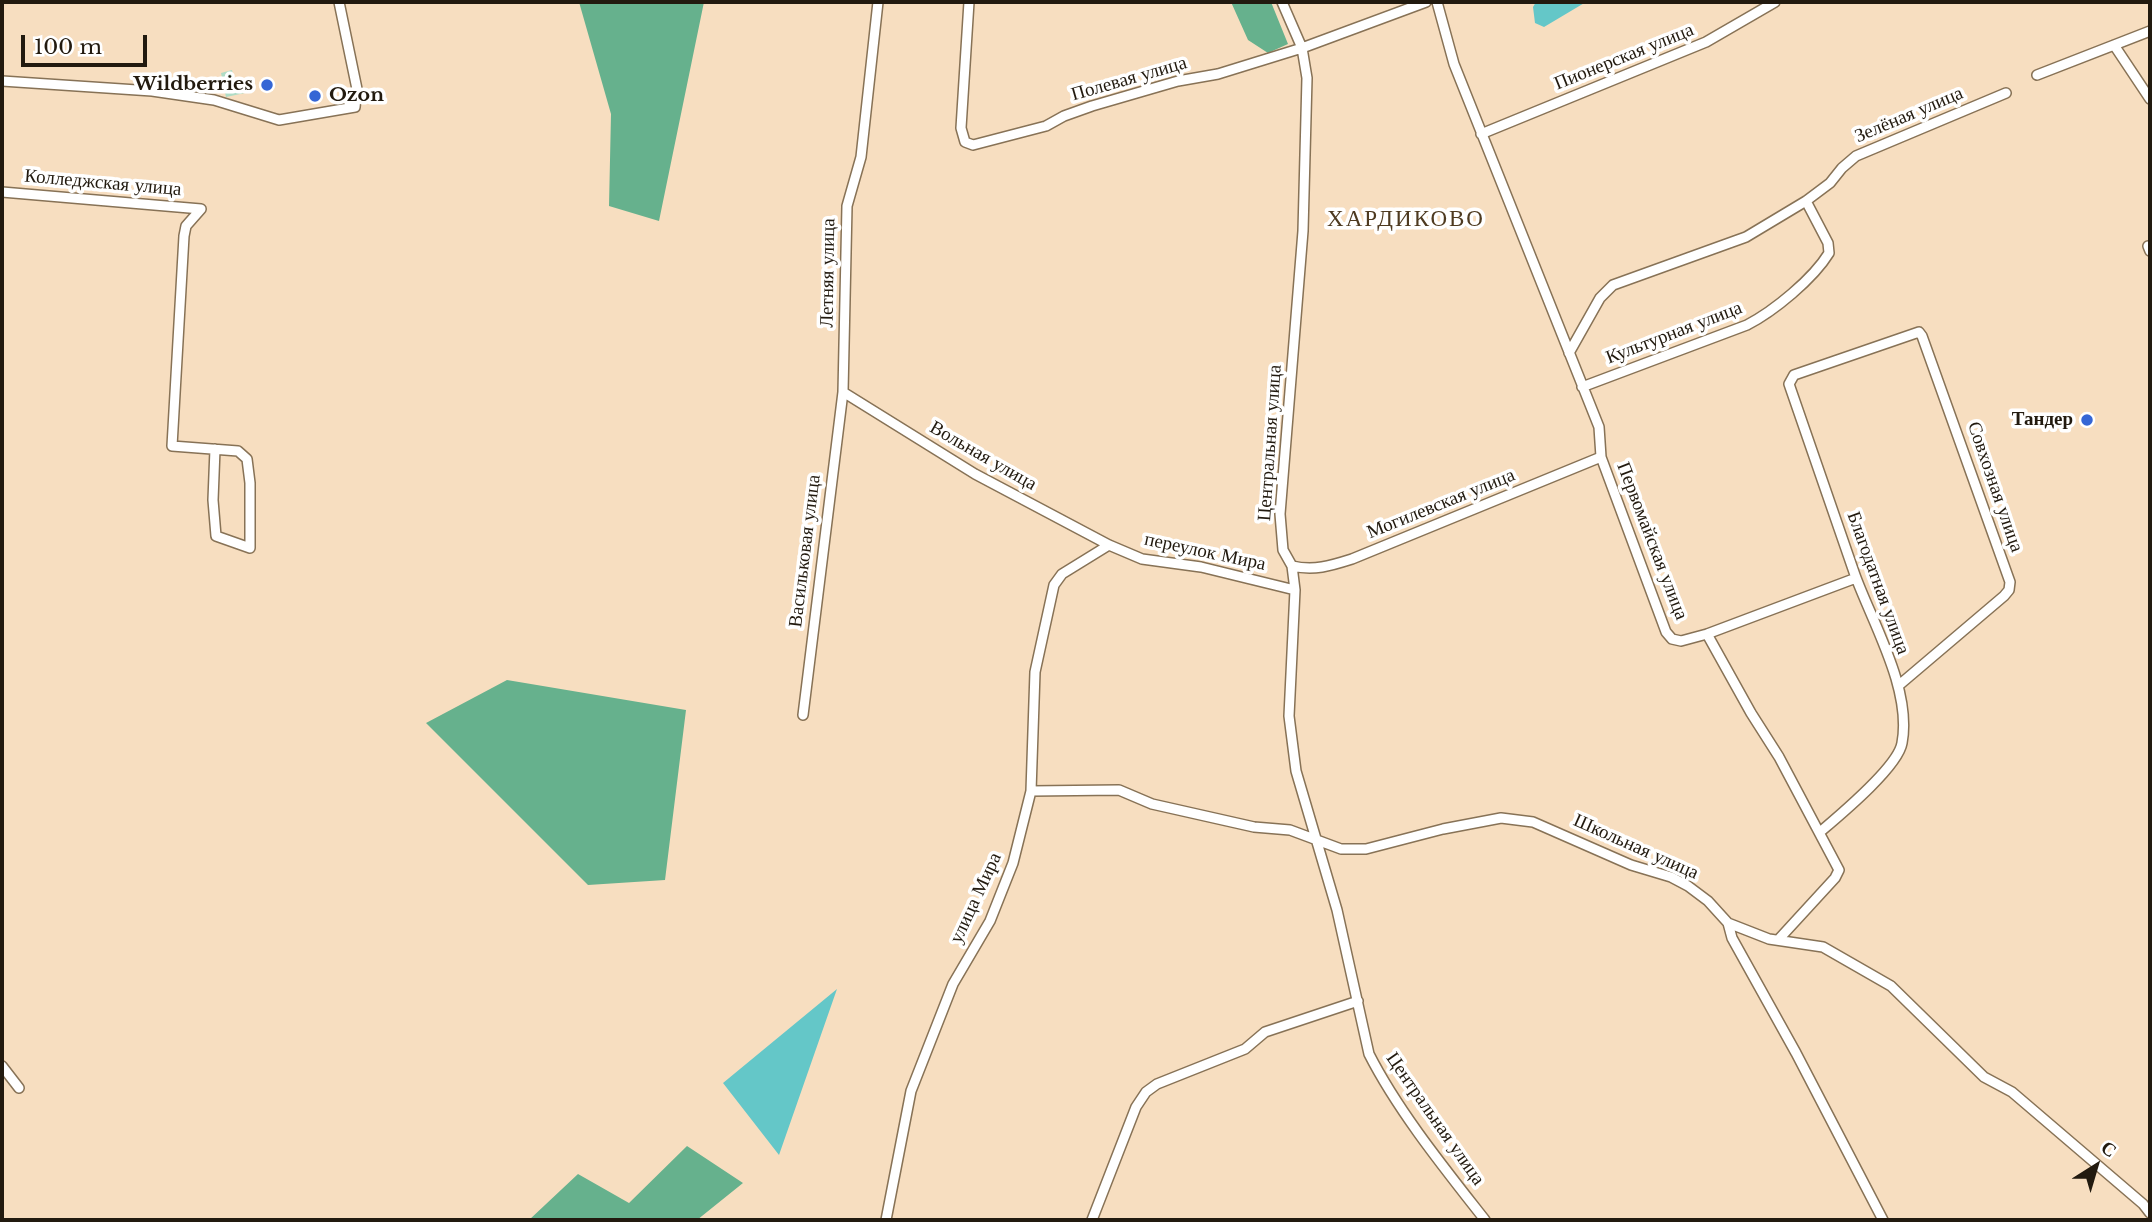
<!DOCTYPE html>
<meta charset="utf-8">
<style>
body{margin:0}
#map{position:relative;width:2152px;height:1222px;overflow:hidden;background:#f7dec0;font-family:"Libre Baskerville",serif}
canvas{display:block}
.frame{position:absolute;inset:0;border:4px solid #221a0f;pointer-events:none}
.north{position:absolute;left:2061px;top:1131px;width:70px;height:70px;-webkit-text-stroke:5px #fff;paint-order:stroke;rotate:37deg;font-size:19px;font-weight:700;line-height:28px;text-align:center;color:#221a0f}
.north::after{content:'';display:block;margin:auto;width:24px;height:32px;background:#221a0f;clip-path:polygon(50% 0,100% 100%,50% 72%,0 100%)}
.scale{position:absolute;left:21px;top:35px;width:126px;height:32px;box-sizing:border-box;border:4px solid #221a0f;border-top:0;padding-left:9px;font-size:21px;line-height:24px;white-space:nowrap;color:#221a0f;-webkit-text-stroke:5px #fff;paint-order:stroke}
</style>
<div id="map">
<canvas width="2152" height="1222"></canvas>
<div class="frame"></div>
<div class="north">С</div>
<div class="scale">100 m</div>
</div>
<script>
const ctx = document.querySelector('canvas').getContext('2d');
ctx.lineJoin = 'round';
function paint(path, color) { ctx.fillStyle = color; ctx.fill(path, 'evenodd'); }
function strokePath(path, color, width, dash) { ctx.strokeStyle = color; ctx.lineWidth = width; ctx.lineCap = dash ? 'butt' : 'round'; ctx.setLineDash(dash || []); ctx.stroke(path); }
function drawText(font, color, halo, rows, align = 'center') {
  ctx.font = font + ' "Libre Baskerville",serif'; ctx.lineWidth = 7; ctx.setLineDash([]); ctx.textBaseline = 'middle'; ctx.strokeStyle = halo; ctx.fillStyle = color; for (const [text, x, y, turn = 0] of rows) {
    ctx.save(); ctx.translate(x, y); ctx.rotate((+turn || 0) * Math.PI / 180); ctx.textAlign = isNaN(turn) ? turn : align; if (halo) ctx.strokeText(text, 0, 0); ctx.fillText(text, 0, 0); ctx.restore();
  }
}
const green = new Path2D(`
 M232 70 236 89 243 88 245 93 226 97 221 73Z`);
const forest = new Path2D(`
 M579 2H704L659 221 609 206 611 114Z
 M1231 2H1271L1288 44 1268 53 1248 40Z
 M507 680 686 710 665 880 588 885 426 723Z
 M687 1146 743 1183 697 1220H529L578 1174 629 1203Z`);
const water = new Path2D(`
 M1536 2H1586L1544 27 1535 23 1533 7Z
 M837 989 779 1155 723 1083Z`);
const minor = new Path2D(`
 M969 2 961 128 965 142 973 145 1046 126 1064 116 1092 106 1178 81 1218 74 1302 48 1426 2
 M1282 2 1302 48 1307 78 1303 231 1280 514 1283 550 1292 566 1295 590 1289 716 1296 771 1337 910 1369 1054C1398 1111 1445 1169 1485 1220
 M1437 2 1454 64 1599 427 1601 457 1666 632 1672 639 1681 641 1707 634 1856 578
 M2114 45 2150 99
 M2037 75 2150 31
 M2 81 152 91 214 100 279 120 355 107 357 89 339 2
 M1481 134 1706 42 1775 2
 M2 192 201 209
 M201 209 186 226 184 236 172 446 238 451 247 459 250 483V548L216 536 213 500 215 449
 M2148 246 2150 251
 M1569 353 1600 298 1613 285 1746 237 1806 201 1830 183 1842 168 1856 156 2006 93
 M1582 387 1747 325C1774 311 1813 279 1829 253L1828 243 1806 201
 M843 392 975 474 1109 545 1142 559 1201 567 1295 590
 M1292 566C1314 571 1330 566 1352 559L1601 457
 M1707 634 1751 713 1779 757 1839 870 1835 878 1779 939
 M803 715 843 392 847 206 861 157 878 2
 M1031 791 1119 790 1152 804 1254 827 1290 830 1341 849H1366L1443 829 1501 818 1533 822 1631 865 1671 877 1688 886 1708 901 1728 923 1732 938 1796 1053 1883 1220
 M1820 832C1840 815 1898 767 1902 743 1912 690 1873 624 1855 575 1833 511 1811 448 1789 384L1794 375 1919 332 1922 336 2010 582 2009 590 2004 596 1898 686
 M1728 923 1769 939 1823 947 1891 986 1984 1077 2012 1092 2143 1204 2150 1213
 M2 1066 19 1088
 M886 1220 911 1091 953 984 990 921 1013 863 1031 791 1035 672 1054 585 1062 574 1109 545
 M1092 1220 1136 1107 1146 1092 1157 1084 1245 1049 1265 1032 1358 1001`);
const markers = [
 [267,85,7,"#3566d5"],
 [315,96,7,"#3566d5"],
 [2087,420,7,"#3566d5"]
];
const streetNames = [
 ["Пионерская улица",1624,57,-22],
 ["Полевая улица",1129,79,-16],
 ["Зелёная улица",1909,115,-23],
 ["Колледжская улица",103,183,5],
 ["Летняя улица",828,273,-89],
 ["Культурная улица",1674,333,-21],
 ["Центральная улица",1270,443,-86],
 ["Вольная улица",983,456,30],
 ["Совхозная улица",1995,487,71],
 ["Могилевская улица",1441,504,-22],
 ["Первомайская улица",1652,541,69],
 ["Васильковая улица",805,551,-83],
 ["переулок Мира",1205,552,12],
 ["Благодатная улица",1878,583,70],
 ["Школьная улица",1636,847,24],
 ["улица Мира",976,898,-65],
 ["Центральная улица",1435,1119,55]
];
const poiNames = [
 ["Wildberries",253,85],
 ["Ozon",329,96,"left"],
 ["Тандер",2073,420]
];
const quarterNames = [
 ["ХАРДИКОВО",1406,220]
];
paint(green, '#afdcc5');
paint(forest, '#66b18d');
paint(water, '#64c7c8');
strokePath(minor, '#877256', 12);
strokePath(minor, '#fff', 9);
for (const [x, y, r, color] of markers) { const dot = new Path2D(); dot.arc(x, y, r, 0, 2 * Math.PI); ctx.fillStyle = color; ctx.fill(dot); strokePath(dot, '#fff', 2.5); }
drawText('19px', '#221a0f', '#fff', streetNames);
drawText('bold 19px', '#221a0f', '#fff', poiNames, 'right');
ctx.letterSpacing = '2px';
drawText('23px', '#4e3a20', '#fff', quarterNames);
ctx.letterSpacing = '0px';
</script>
